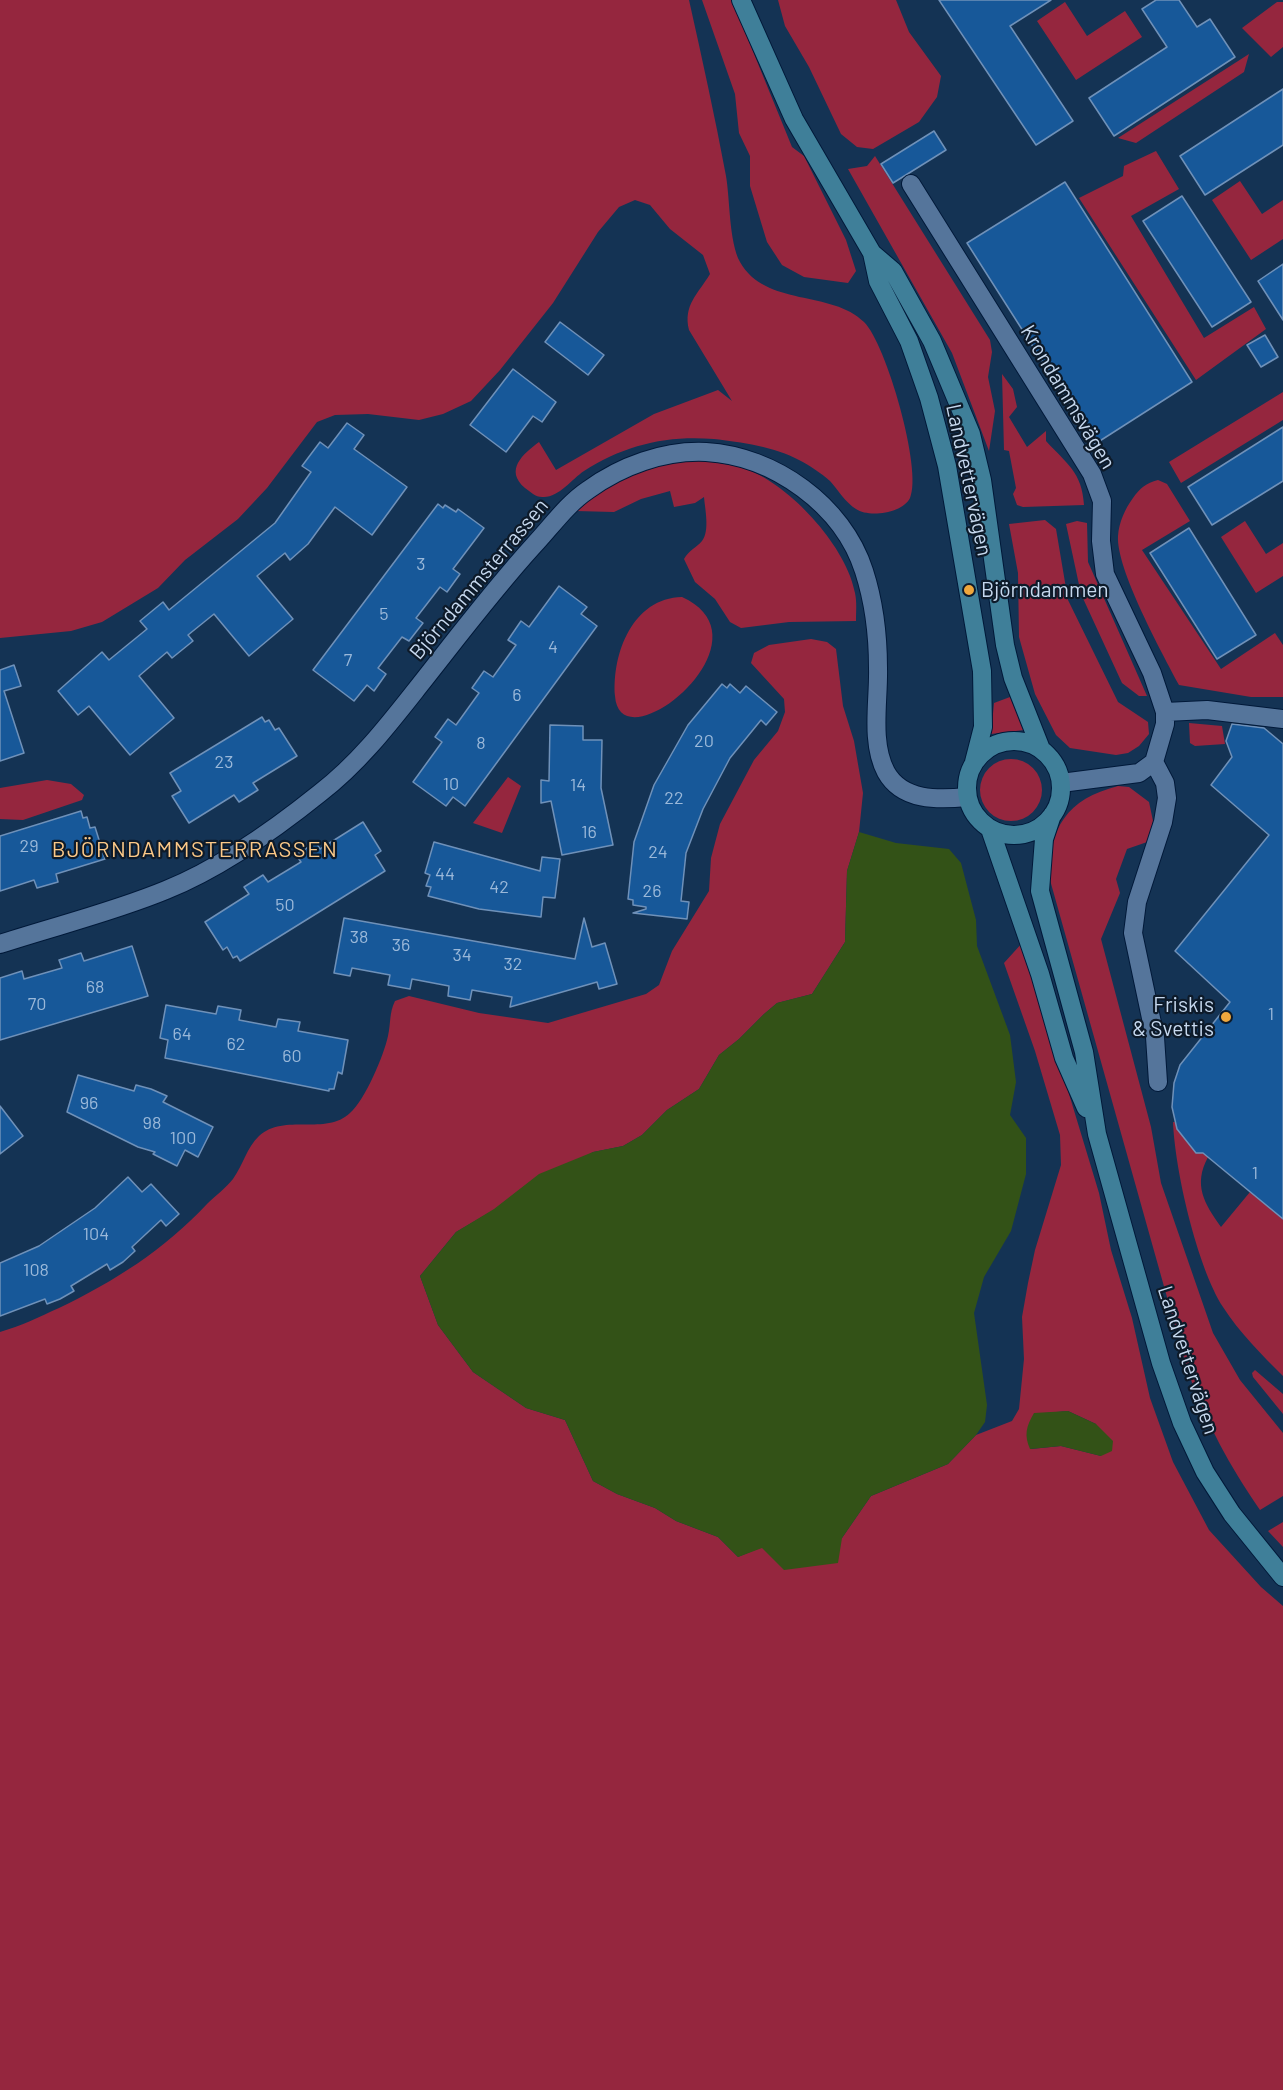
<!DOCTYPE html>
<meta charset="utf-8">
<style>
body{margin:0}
canvas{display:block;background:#143354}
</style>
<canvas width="1283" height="2090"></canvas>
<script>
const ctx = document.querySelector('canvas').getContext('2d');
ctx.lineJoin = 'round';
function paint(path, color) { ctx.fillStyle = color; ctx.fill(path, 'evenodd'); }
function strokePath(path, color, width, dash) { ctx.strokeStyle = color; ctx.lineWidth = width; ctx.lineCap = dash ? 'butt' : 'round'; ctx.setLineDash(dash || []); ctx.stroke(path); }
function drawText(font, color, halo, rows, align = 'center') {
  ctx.font = font + ' Barlow,sans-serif'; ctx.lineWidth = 4.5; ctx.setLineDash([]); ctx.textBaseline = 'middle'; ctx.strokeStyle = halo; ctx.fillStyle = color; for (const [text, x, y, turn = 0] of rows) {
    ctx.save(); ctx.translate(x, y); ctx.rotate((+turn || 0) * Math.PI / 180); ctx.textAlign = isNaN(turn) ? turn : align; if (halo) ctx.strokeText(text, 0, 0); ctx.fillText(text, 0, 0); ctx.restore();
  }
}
const green = new Path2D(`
 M0 0H689C702 58 715 117 726 176 730 199 729 242 740 262 765 307 832 290 864 322 886 343 923 471 910 498 903 513 869 518 856 509 846 503 838 490 830 481 821 473 809 465 799 460 776 447 740 442 714 439 667 435 624 445 584 471 572 479 559 497 544 497 536 498 531 492 525 488 504 470 523 454 539 442L556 470 654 414 718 390 732 401 689 330C683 305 698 294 710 274L703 255 670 229 650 205 635 200 619 207 598 232 553 303 500 370 471 401 443 414 419 420 368 414 335 415 317 422 267 488 238 519 185 560 158 588 102 622 71 631 0 638Z
 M702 0H732L792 147 804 156 846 240 856 271 848 283 804 277 782 265 767 242 750 186V156L739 133 735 94Z
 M778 0H896L909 32 941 76 937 97 919 122 873 149 857 147 841 134 809 67 785 26Z
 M1065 2 1087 36 1125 11 1142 37 1076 80 1037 21Z
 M1277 2H1283V47L1271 57 1242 28Z
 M1249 54 1244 72 1136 143 1118 138Z
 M1156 151 1179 189 1131 216 1204 338 1254 307 1266 329 1196 380 1079 198 1123 176 1124 166Z
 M875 156 990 340 992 352 988 377 995 411 989 451 952 353 848 169 867 166Z
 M1240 181 1262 214 1283 200V239L1251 260 1212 200Z
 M1002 374 1013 389 1017 407 1009 417 1027 447 1046 431V441C1067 464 1082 472 1084 505L1023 507 1017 505 1013 494 1016 488 1009 451 1004 450Z
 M1283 392V420L1181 483 1169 462Z
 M698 460C717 463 736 464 753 472 794 490 847 548 855 593 857 602 856 612 856 621L789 622 741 628 730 622 715 599 695 582 684 559C689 550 696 548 702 541 710 531 705 509 704 497L695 503 674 507 670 491 641 499 614 512 576 511 606 485 664 463Z
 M1158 480 1167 484 1190 521 1142 550 1221 669 1275 633 1283 645V697H1251L1179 685C1162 653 1116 569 1118 536 1119 522 1125 509 1133 498 1140 488 1146 483 1158 480Z
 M1045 520 1056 529 1068 600 1118 702 1148 722 1149 734 1139 746 1128 753 1116 755 1070 748 1056 735 1035 694 1019 637 1018 573 1009 524Z
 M1077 521 1087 523 1088 562 1147 696H1139L1122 683 1081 594 1066 524Z
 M1245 521 1266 554 1283 543V576L1256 593 1221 537Z
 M682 597C777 640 620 767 615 696 612 653 633 598 682 597Z
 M811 639 827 642 836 649 843 706 854 741 863 793 859 832 847 871 845 942 812 994 777 1003 764 1014 739 1039 719 1055 699 1089 667 1110 642 1135 623 1146 593 1152 456 1232 420 1276 438 1325 473 1372 526 1408 565 1420 593 1481 617 1494 655 1508 676 1521 718 1537 738 1557 762 1547 842 1538 871 1496 948 1464 976 1435 1012 1421 1019 1409 1024 1359 1022 1317 1028 1283 1035 1250 1061 1165 1060 1135 1035 1051 1004 963 1023 942 1099 1193 1111 1250 1132 1318 1150 1398 1173 1462 1209 1530 1261 1587 1283 1606V2090H0V1332C21 1326 39 1317 59 1308 115 1281 164 1250 207 1204 215 1196 226 1188 233 1179 243 1165 247 1147 259 1136 284 1113 326 1136 350 1113 365 1100 384 1055 388 1036 391 1023 389 1013 395 1001L409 996 479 1013 548 1023 646 994 659 985 672 951 709 891 711 858 720 824 754 760 778 731 785 712 784 699 751 663 754 653 769 645ZM1068 1411 1096 1424 1101 1456 1061 1446 1031 1449 1034 1414Z
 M1010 697 1024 730 991 734 994 703Z
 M1189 723 1222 726 1225 744 1195 746 1190 743Z
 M980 790a31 31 0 1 1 62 0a31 31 0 1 1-62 0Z
 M508 777 521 786 502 833 473 823Z
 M47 780 71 784 84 795 82 800 23 820 0 819V788Z
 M1118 786 1129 787 1149 802 1153 821 1150 841 1127 849 1116 879 1120 893 1101 939 1151 1127 1161 1183 1213 1333 1240 1380 1283 1433V1496L1260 1510C1228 1463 1208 1426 1188 1372L1050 880C1048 828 1067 799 1118 786Z
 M1173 1122 1181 1123 1208 1157C1193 1185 1204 1203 1221 1227L1250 1192 1283 1219V1376C1262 1355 1239 1332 1223 1307 1197 1266 1175 1171 1173 1122Z
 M1255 1370 1283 1394V1414L1253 1377 1252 1373Z
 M1283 1522V1547L1268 1531Z`);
const water = new Path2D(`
 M859 832 896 843 949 849 961 863 976 920 977 946 1010 1035 1016 1082 1010 1115 1026 1138V1174L1011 1231 984 1277 974 1313 987 1405 985 1422 976 1435 948 1464 871 1496 842 1538 838 1563 784 1570 762 1548 738 1557 718 1537 676 1521 655 1508 617 1494 593 1481 565 1420 526 1408 473 1372 438 1325 420 1276 456 1232 494 1209 539 1174 593 1152 623 1146 642 1135 667 1110 699 1089 719 1055 739 1039 764 1014 777 1003 812 994 845 942 847 871Z
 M1068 1411 1096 1424 1113 1441 1112 1451 1101 1456 1061 1446 1030 1449C1024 1435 1026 1427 1034 1413Z`);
const building = new Path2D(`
 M939 0H1051L1010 26 1073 121 1036 145Z
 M1156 0H1179L1197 27 1210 19 1235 57 1114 136 1089 98 1167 47 1142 9Z
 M1283 89V145L1205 195 1180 156Z
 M934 131 946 150 893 183 881 164Z
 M1065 182 1192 382 1095 444 967 243Z
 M1182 196 1251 302 1212 327 1143 221Z
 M1283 264V320L1258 281Z
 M560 322 604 355 588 375 545 342Z
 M1265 335 1278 357 1261 367 1247 345Z
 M513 369 556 402 542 422 533 416 506 452 470 425Z
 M347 423 364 435 354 449 407 487 372 535 335 507 308 544 290 560 285 553 257 576 293 619 249 656 214 614 188 635 193 641 172 658 167 652 139 676 174 718 130 755 89 706 78 715 58 691 102 652 109 660 147 629 140 621 163 602 169 610 275 523 311 472 302 466 320 442 328 448Z
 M1283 427V481L1212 525 1188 487Z
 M438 504 443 508 445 505 456 512 458 509 484 528 453 569 460 574 447 592 440 587 416 618 423 623 409 641 402 637 378 668 386 674 374 691 367 685 354 701 313 670Z
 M1189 528 1256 635 1217 659 1150 553Z
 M559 586 587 607 581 614 597 626 465 806 453 797 446 806 413 782 442 742 435 737 448 719 456 725 479 693 472 688 484 671 493 677 516 645 508 640 521 621 529 627Z
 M14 665 21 686 4 691 24 753 0 761V670Z
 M722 684 727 688 730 684 740 693 746 686 777 712 766 725 761 720 730 758 703 809 686 853 681 901 689 902 687 919 633 913 646 909V907L633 905V900L628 899 634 842 654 785 688 725Z
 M262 717 265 722 269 720 275 730 279 728 297 756 253 783 258 790 239 802 234 795 189 823 172 796 181 791 170 773Z
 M1232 724 1264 728 1283 744V1219L1203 1153H1196L1177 1129 1172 1107 1174 1083 1180 1065 1230 1002 1175 951 1269 835 1211 785 1232 757 1226 741Z
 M550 725 583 726V740H602L601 788 613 845 562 855 551 801 541 803V780L549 781Z
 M81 811 83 818 87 817 90 828 95 827 105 859 56 874 58 882 37 888 34 880 0 891V836Z
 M363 822 381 851 375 855 385 871 240 961 237 956 233 958 227 947 223 950 205 922 249 894 244 887 263 875 268 882 301 862 296 855 316 842 320 849Z
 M434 842 540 871 542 857 560 859 555 898 543 897 541 917 479 909 428 896 431 887 426 886 430 875 425 873Z
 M344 918 575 959 584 918 592 947 605 943 617 984 599 989 597 982 510 1007 512 997 472 990 470 1000 448 996 449 986 412 979 410 989 388 985 390 975 352 968 350 976 334 973Z
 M132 946 148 996 0 1040V978L22 971 24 979 62 968 59 960 81 953 84 961Z
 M166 1005 216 1014 218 1006 241 1010 239 1020 276 1027 278 1019 300 1022 298 1031 348 1040 342 1074 338 1072 334 1089H329V1091L165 1058 168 1040 160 1038Z
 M78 1075 134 1091 136 1085 151 1089 167 1096 163 1102 213 1127 198 1157 185 1150 177 1166 153 1154 155 1152 138 1147 67 1112Z
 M0 1106 23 1136 0 1154Z
 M128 1177 142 1192 151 1184 179 1214 166 1226 161 1220 132 1247 135 1251 123 1262 110 1270 107 1264 71 1286 74 1291 60 1299 47 1304 45 1299 0 1316V1263L39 1246 95 1208Z`);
const street = new Path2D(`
 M911 184 1092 474 1102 501 1101 541 1105 574 1152 673 1165 712V724L1154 762 1139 773 1061 783
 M1165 712 1207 710 1283 719
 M1154 762 1165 783 1167 798 1163 822 1137 902 1133 933 1155 1037 1158 1082
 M0 944C55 926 113 912 166 890 221 868 274 830 320 793 359 763 389 724 419 686 457 638 493 590 534 545 551 527 567 504 588 490 621 466 664 450 706 452 774 456 843 505 864 571 874 602 878 636 878 668 879 700 870 742 886 772 902 801 938 800 967 797`);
const secondary = new Path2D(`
 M741 0 794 119 872 253 878 281 909 341 929 398 947 466 982 671 983 727 974 762
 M872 253 893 271 932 341 971 434 982 480 1005 645 1013 678 1041 749
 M967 788a47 47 0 1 1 94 0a47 47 0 1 1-94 0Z
 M1052 815 1044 839 1040 891 1084 1052 1097 1134 1161 1363 1182 1423 1205 1472 1232 1514 1283 1577
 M990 829 1040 974 1064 1058 1086 1108`);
const markers = [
 [969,590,6,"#efa73d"],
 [1226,1017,6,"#efa73d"]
];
const numberNames = [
 ["3",421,564],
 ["5",384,614],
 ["4",553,647],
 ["7",348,660],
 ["6",517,695],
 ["20",704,741],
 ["8",481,743],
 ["23",224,762],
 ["10",451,784],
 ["14",578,785],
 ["22",674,798],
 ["16",589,832],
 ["29",29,846],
 ["24",658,852],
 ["44",445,874],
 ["42",499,887],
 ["26",652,891],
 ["50",285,905],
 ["38",359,937],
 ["36",401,945],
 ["34",462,955],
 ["32",513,964],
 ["68",95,987],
 ["70",37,1004],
 ["1",1271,1014],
 ["64",182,1034],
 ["62",236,1044],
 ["60",292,1056],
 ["96",89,1103],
 ["98",152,1123],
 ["100",183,1138],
 ["1",1255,1173],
 ["104",96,1234],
 ["108",36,1270]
];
const streetNames = [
 ["Krondammsvägen",1068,397,59],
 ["Landvettervägen",969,480,78],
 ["Björndammsterrassen",479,579,-50],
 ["Landvettervägen",1188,1360,72]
];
const poiNames = [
 ["Björndammen",981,590],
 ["Friskis",1214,1005,"right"],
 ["& Svettis",1214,1029,"right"]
];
const neighbourhoodNames = [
 ["BJÖRNDAMMSTERRASSEN",195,850]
];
paint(green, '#95263e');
paint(water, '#335217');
paint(building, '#175899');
strokePath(building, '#6f91b9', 1.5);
strokePath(street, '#001939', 20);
strokePath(secondary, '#001939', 20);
strokePath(street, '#55759b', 18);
strokePath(secondary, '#3f7f99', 18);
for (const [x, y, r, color] of markers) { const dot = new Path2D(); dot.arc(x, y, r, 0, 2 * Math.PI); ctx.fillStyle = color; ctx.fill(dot); strokePath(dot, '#0d1a29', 2); }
drawText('18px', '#9ab8d9', null, numberNames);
drawText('21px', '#c6d8ee', '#0d1a29', streetNames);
drawText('21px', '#c6d8ee', '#0d1a29', poiNames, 'left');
ctx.letterSpacing = '1.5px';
drawText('22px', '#fcc988', '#0d1a29', neighbourhoodNames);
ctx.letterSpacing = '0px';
</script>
